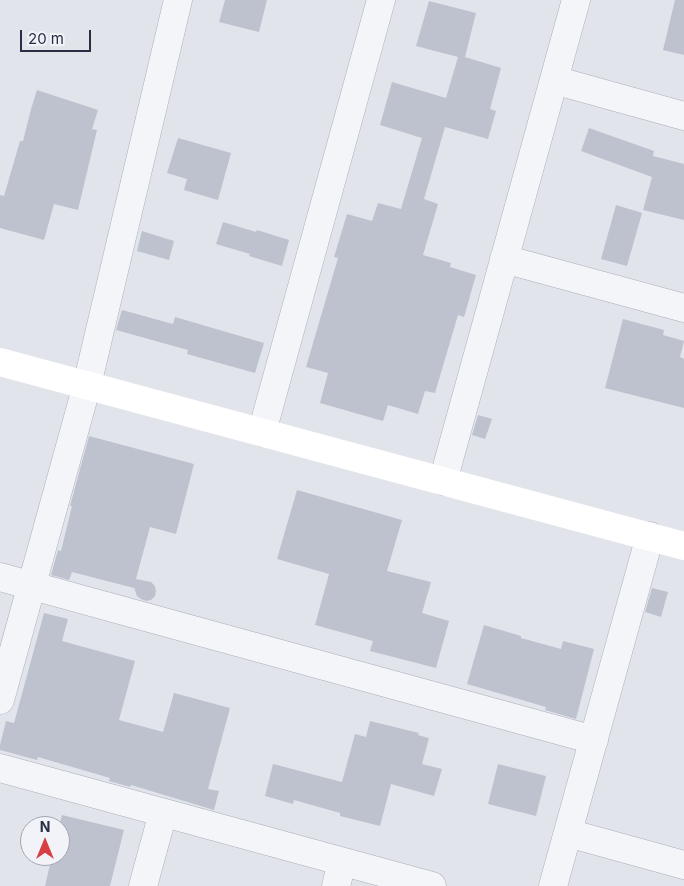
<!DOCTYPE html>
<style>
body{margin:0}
#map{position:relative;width:684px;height:886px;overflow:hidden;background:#e1e4eb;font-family:Inter,sans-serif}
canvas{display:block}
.north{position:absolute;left:20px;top:816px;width:50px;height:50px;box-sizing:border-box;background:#f1f3f8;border:1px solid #a1a5b0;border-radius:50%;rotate:0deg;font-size:14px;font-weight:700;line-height:20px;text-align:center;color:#282f44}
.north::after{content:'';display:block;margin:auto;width:18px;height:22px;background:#d73f43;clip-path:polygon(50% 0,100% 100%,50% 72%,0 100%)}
.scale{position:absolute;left:20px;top:30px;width:71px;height:22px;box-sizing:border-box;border:2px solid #282f44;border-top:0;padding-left:6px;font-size:15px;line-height:18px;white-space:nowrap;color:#282f44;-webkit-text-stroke:4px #f1f3f8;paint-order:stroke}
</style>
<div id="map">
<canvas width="684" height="886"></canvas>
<div class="north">N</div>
<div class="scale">20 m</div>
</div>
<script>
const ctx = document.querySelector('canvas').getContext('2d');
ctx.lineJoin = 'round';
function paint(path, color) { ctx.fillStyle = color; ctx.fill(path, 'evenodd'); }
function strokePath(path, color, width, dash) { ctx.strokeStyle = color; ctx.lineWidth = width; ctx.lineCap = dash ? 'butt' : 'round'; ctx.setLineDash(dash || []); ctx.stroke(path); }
const building = new Path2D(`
 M225 0H267L259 32 219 22Z
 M675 0H684V55L663 50Z
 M429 1 476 13 465 57 501 68 490 109 496 111 488 139 445 127 424 199 438 204 423 255 451 263 450 267 476 275 464 317 458 315 435 393 425 391 418 414 388 405 383 421 320 403 328 373 306 367 338 258 334 257 347 214 372 221 378 203 401 209 422 138 380 125 392 82 446 98 458 57 416 46Z
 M37 90 98 110 92 129 97 130 78 210 54 204 44 240 0 228V195L4 196 20 141H23L31 109Z
 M589 128 654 151 653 156 684 164V220L643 210 652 177 581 151Z
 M178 138 231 153 218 200 184 190 187 179 167 173Z
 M616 205 642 213 627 266 601 259Z
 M223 222 256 232 257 230 289 240 282 266 249 256 250 254 216 244Z
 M142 231 174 241 169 260 137 251Z
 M122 310 173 324 175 317 264 343 255 373 187 354 188 350 116 330Z
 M623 319 664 330 663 335 684 341 680 357 684 359V408L605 388Z
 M478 415 492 419 485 439 472 435Z
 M89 436 194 464 176 534 150 527 136 579 151 582 155 586 156 591 155 596 151 600 146 601 141 599 137 596 134 587V588L72 572 69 580 51 575 58 550 61 551 72 506H70Z
 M297 490 402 520 387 571 431 582 422 613 449 621 436 668 370 651 373 641 315 625 329 574 277 559Z
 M652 588 668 592 661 617 645 612Z
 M44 613 68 619 62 641 135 661 119 720 163 732 174 693 230 708 208 789 219 791 214 810 131 785 130 787 109 781 110 778 38 757 37 760 0 750V745L6 721 14 723Z
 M484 625 521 636V638L561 649 563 641 594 649 576 719 545 710 546 707 467 684Z
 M370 721 419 733 418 735 429 738 422 764 442 769 434 796 391 784 380 826 340 816V813L294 800 293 804 265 796 273 764 342 782 355 734 366 737Z
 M498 764 546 776 536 816 488 804Z
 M62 815 124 830 110 886H45L52 856H60L59 826Z`);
const street = new Path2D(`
 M554 80 684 116
 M504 259 684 308
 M262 432 381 0
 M443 481 576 0
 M0 577 594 740
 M0 700 87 385 178 0
 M0 768 432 886
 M568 833 684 865
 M143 886 163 813
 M336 886 342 862
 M553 886 650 536`);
const secondary = new Path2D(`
 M0 362 684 546`);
paint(building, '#bec2ce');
strokePath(street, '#aaaeb9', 29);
strokePath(street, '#f4f5f9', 28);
strokePath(secondary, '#fff', 28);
</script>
